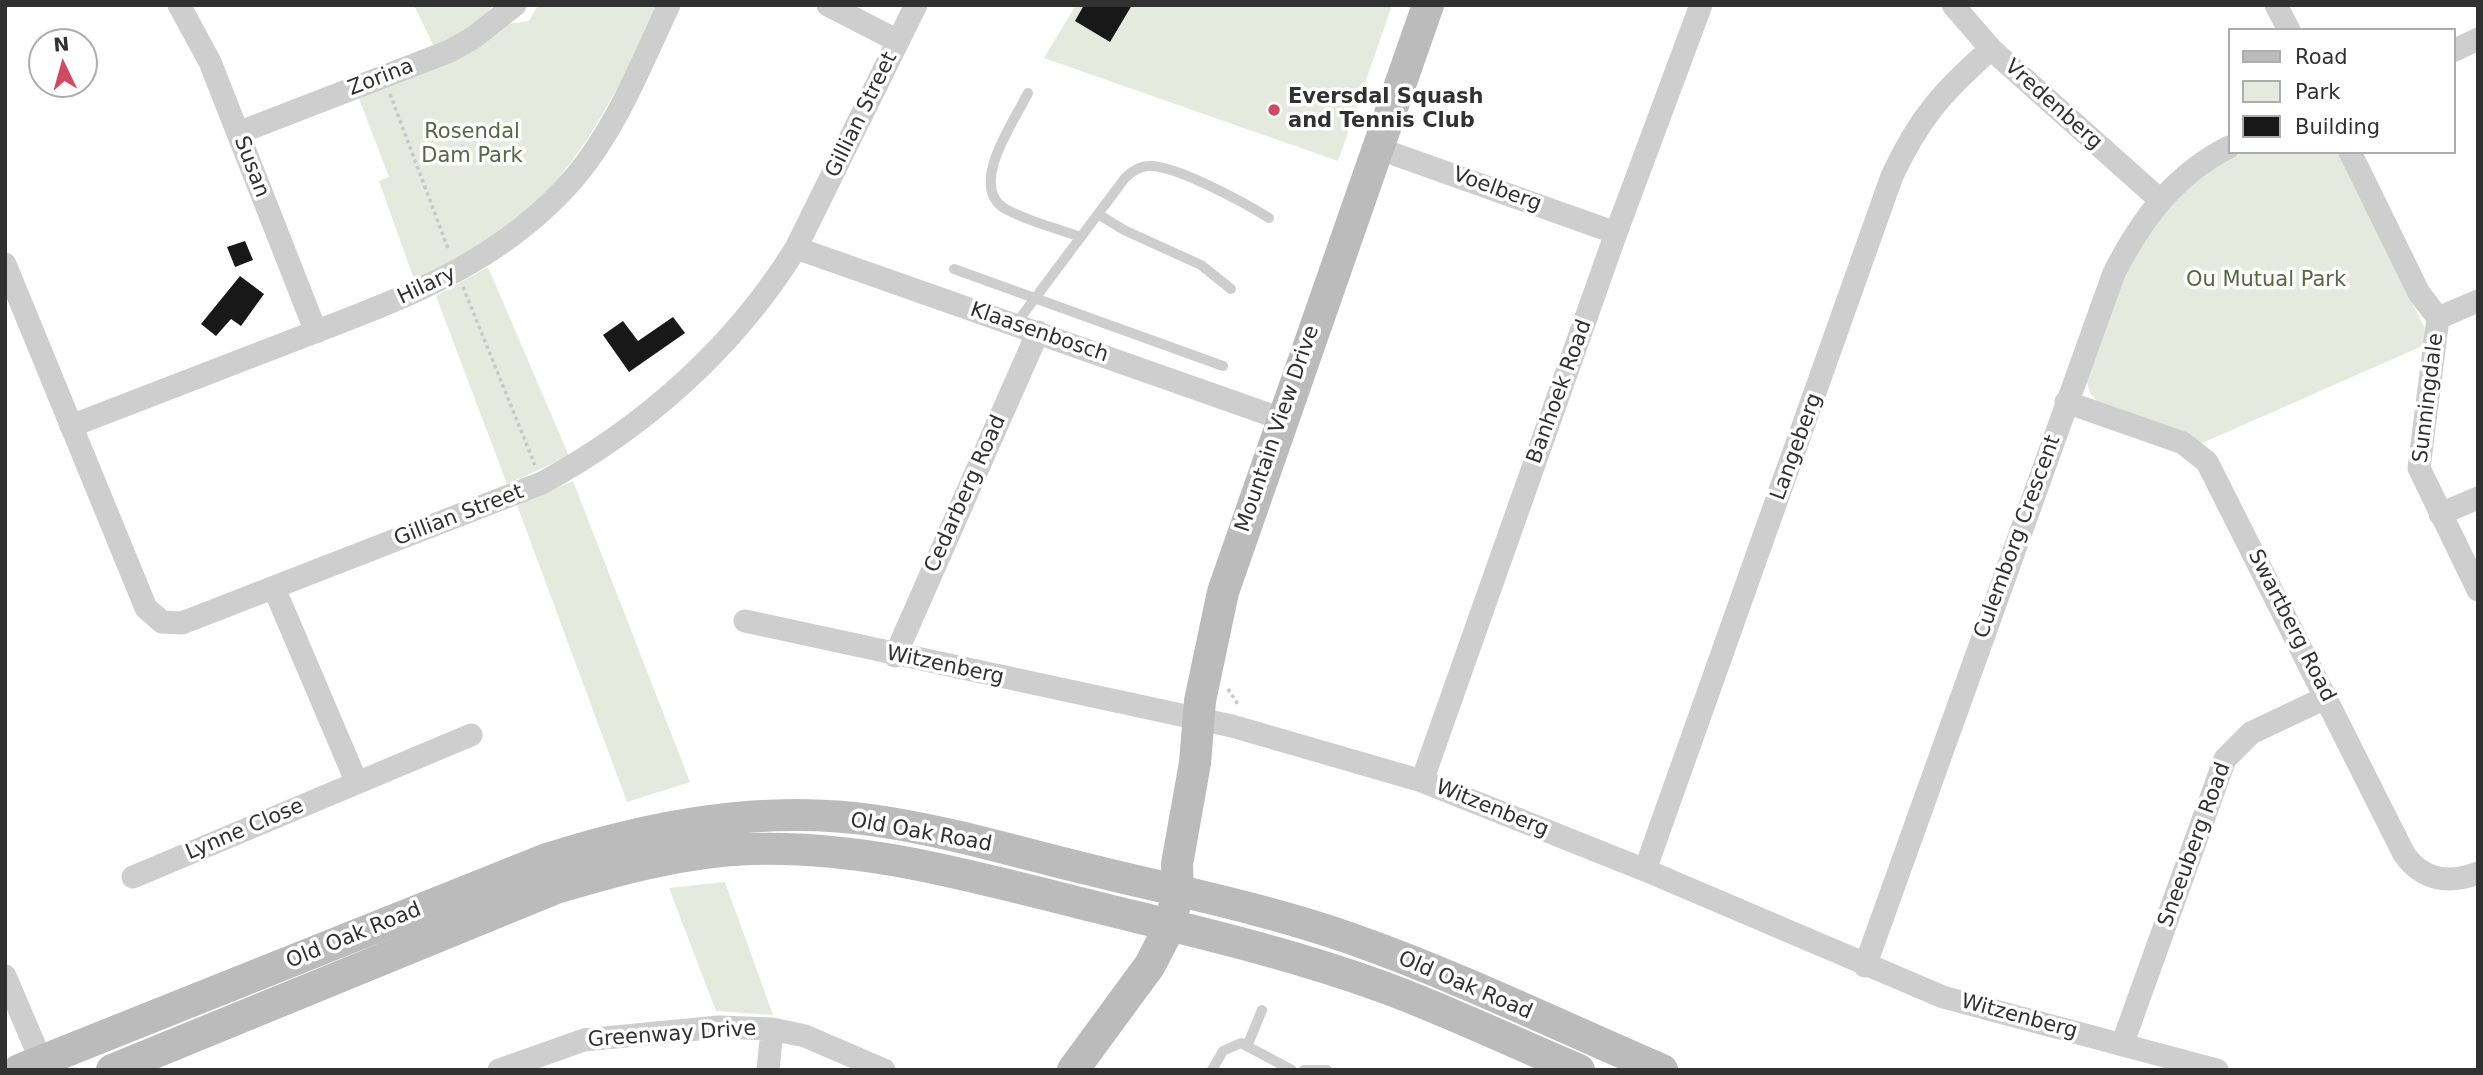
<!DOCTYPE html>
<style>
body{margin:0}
#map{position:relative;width:2483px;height:1075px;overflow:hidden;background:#fff;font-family:"DejaVu Sans",sans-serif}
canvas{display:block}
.frame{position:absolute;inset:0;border:7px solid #313131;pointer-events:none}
.legend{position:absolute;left:2228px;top:28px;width:228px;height:126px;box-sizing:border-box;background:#fff;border:2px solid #adadad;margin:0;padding:9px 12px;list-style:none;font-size:21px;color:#313131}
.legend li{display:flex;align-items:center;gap:14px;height:35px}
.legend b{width:35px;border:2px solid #adadad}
.north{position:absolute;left:28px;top:28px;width:70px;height:70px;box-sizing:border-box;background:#fff;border:2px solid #adadad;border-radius:50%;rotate:355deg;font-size:19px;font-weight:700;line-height:28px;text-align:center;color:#313131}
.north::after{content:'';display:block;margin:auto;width:24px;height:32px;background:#d14a64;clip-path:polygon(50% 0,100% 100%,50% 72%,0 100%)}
</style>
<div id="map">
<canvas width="2483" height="1075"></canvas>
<div class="frame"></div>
<ul class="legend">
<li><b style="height:9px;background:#bbb"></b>Road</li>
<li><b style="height:19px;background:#e5e9de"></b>Park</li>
<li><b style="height:19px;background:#181818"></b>Building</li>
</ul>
<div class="north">N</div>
</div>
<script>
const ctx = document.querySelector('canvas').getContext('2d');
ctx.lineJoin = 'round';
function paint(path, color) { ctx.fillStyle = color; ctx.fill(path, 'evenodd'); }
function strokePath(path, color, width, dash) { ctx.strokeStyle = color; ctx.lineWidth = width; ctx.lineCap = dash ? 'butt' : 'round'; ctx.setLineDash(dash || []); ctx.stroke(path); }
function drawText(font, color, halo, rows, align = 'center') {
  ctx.font = font + ' "DejaVu Sans",sans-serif'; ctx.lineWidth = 7; ctx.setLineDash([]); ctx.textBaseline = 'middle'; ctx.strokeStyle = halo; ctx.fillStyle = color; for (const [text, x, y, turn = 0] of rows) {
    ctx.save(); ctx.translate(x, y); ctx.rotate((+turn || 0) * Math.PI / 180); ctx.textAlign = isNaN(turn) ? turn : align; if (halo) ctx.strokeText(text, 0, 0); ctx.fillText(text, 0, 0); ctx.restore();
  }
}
const green = new Path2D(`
 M414 5H493L482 21 435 49Z
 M538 5H658C617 92 578 176 499 235 474 254 442 267 415 282L379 181 389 177 358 96 508 24 529 21Z
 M1076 5H1392L1338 161 1044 58Z
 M2245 152H2339L2426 331 2429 343 2200 444 2098 402 2090 393 2086 379C2119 283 2143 197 2245 152Z
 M488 267 569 456 507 484 436 296Z
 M573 481 690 782 627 802 517 505Z
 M725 882 773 1015 716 1011 669 888Z`);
const building = new Path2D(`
 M1084 5H1132L1110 42 1075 21Z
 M245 241 253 260 235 267 227 247Z
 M240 276 264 294 241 326 231 319 216 336 201 324Z
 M673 317 685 333 629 372 603 335 623 321 638 341Z`);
const path = new Path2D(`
 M390 94 449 251
 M463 287 535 465
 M1228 689 1239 706`);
const lane = new Path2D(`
 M1028 93C1015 120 968 185 1004 208 1026 221 1056 228 1080 237
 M1098 214 1124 230 1201 265 1231 289
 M954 269 1223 366
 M1015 325 1125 178C1132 171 1139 166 1149 166 1176 165 1245 203 1269 218
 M1248 1044 1262 1010
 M1212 1070 1223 1051 1241 1043 1292 1070
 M1304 1070H1327`);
const street = new Path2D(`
 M179 5 210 62 316 332
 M828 5 898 41
 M1953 5 1991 49 2160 200
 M2276 5 2289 30
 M2453 51 2478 39
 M238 133 450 51 473 38 515 5
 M1377 148 1616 233
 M2350 152 2419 293 2438 318
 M796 248 1282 419
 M5 264 146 608 162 622 182 623 542 483C645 427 735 347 796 248L916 5
 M2438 318 2419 468 2478 590
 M2438 318 2478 301
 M2066 402 2183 443 2207 462 2404 854C2423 881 2449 884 2478 873
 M71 426C145 397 220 369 294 340 398 300 500 265 575 177 617 127 641 64 669 5
 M2440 514 2478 498
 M274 588 357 783
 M745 621 1232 726 1422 781 1645 870 1943 997 2217 1070
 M895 656 1038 332
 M1422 781 1616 233 1701 5
 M1645 870 1892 176C1919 118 1943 91 1991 49
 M133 877 471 735
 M1865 966 2114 273C2141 220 2174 175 2229 147
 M5 976 45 1070
 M2122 1045 2225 759 2251 733 2327 697
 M499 1070 584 1040 719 1027 772 1029 805 1036 884 1070
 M768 1070 772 1029`);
const secondary = new Path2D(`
 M19 1070 544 860C652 825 765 804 878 821 952 832 1023 854 1095 871 1181 892 1271 910 1355 940 1459 977 1560 1026 1662 1070
 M112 1070 556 888C619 869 682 852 749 849 857 845 960 873 1064 899 1170 926 1279 949 1383 987 1449 1011 1514 1043 1579 1070
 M1073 1070 1150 965 1170 926 1178 890 1177 864 1195 763 1200 701 1223 592 1428 5`);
const markers = [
 [1274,110,7,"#d14a64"]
];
const streetNames = [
 ["Zorina",381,78,-21],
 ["Vredenberg",2053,105,42],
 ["Gillian Street",862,115,-64],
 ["Susan",251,167,69],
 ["Voelberg",1497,190,20],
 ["Hilary",427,286,-25],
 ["Klaasenbosch",1039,333,19],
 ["Banhoek Road",1560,392,-70],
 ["Sunningdale",2429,398,-83],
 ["Mountain View Drive",1278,429,-71],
 ["Langeberg",1797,447,-70],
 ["Cedarberg Road",966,494,-66],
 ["Gillian Street",459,516,-21],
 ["Culemborg Crescent",2018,537,-70],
 ["Swartberg Road",2291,626,63],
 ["Witzenberg",945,666,12],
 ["Witzenberg",1492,809,22],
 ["Lynne Close",245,830,-23],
 ["Old Oak Road",921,833,10],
 ["Sneeuberg Road",2195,845,-70],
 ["Old Oak Road",354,936,-22],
 ["Old Oak Road",1465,986,23],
 ["Witzenberg",2019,1017,15],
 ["Greenway Drive",672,1035,-4]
];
const poiNames = [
 ["Eversdal Squash",1288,98],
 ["and Tennis Club",1288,122]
];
const parkNames = [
 ["Rosendal",472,133],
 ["Dam Park",472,157],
 ["Ou Mutual Park",2266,281]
];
paint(green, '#e5e9de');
paint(building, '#181818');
strokePath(path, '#c8c8c8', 3.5, [3.5, 3.5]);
strokePath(lane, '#cecece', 10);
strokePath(street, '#cecece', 23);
strokePath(secondary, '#bbb', 32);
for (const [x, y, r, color] of markers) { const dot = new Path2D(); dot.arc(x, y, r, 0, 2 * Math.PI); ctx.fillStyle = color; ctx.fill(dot); strokePath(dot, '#fff', 2.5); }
drawText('21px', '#313131', '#fff', streetNames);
drawText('bold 21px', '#313131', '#fff', poiNames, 'left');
drawText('21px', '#596743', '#fff', parkNames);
</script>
